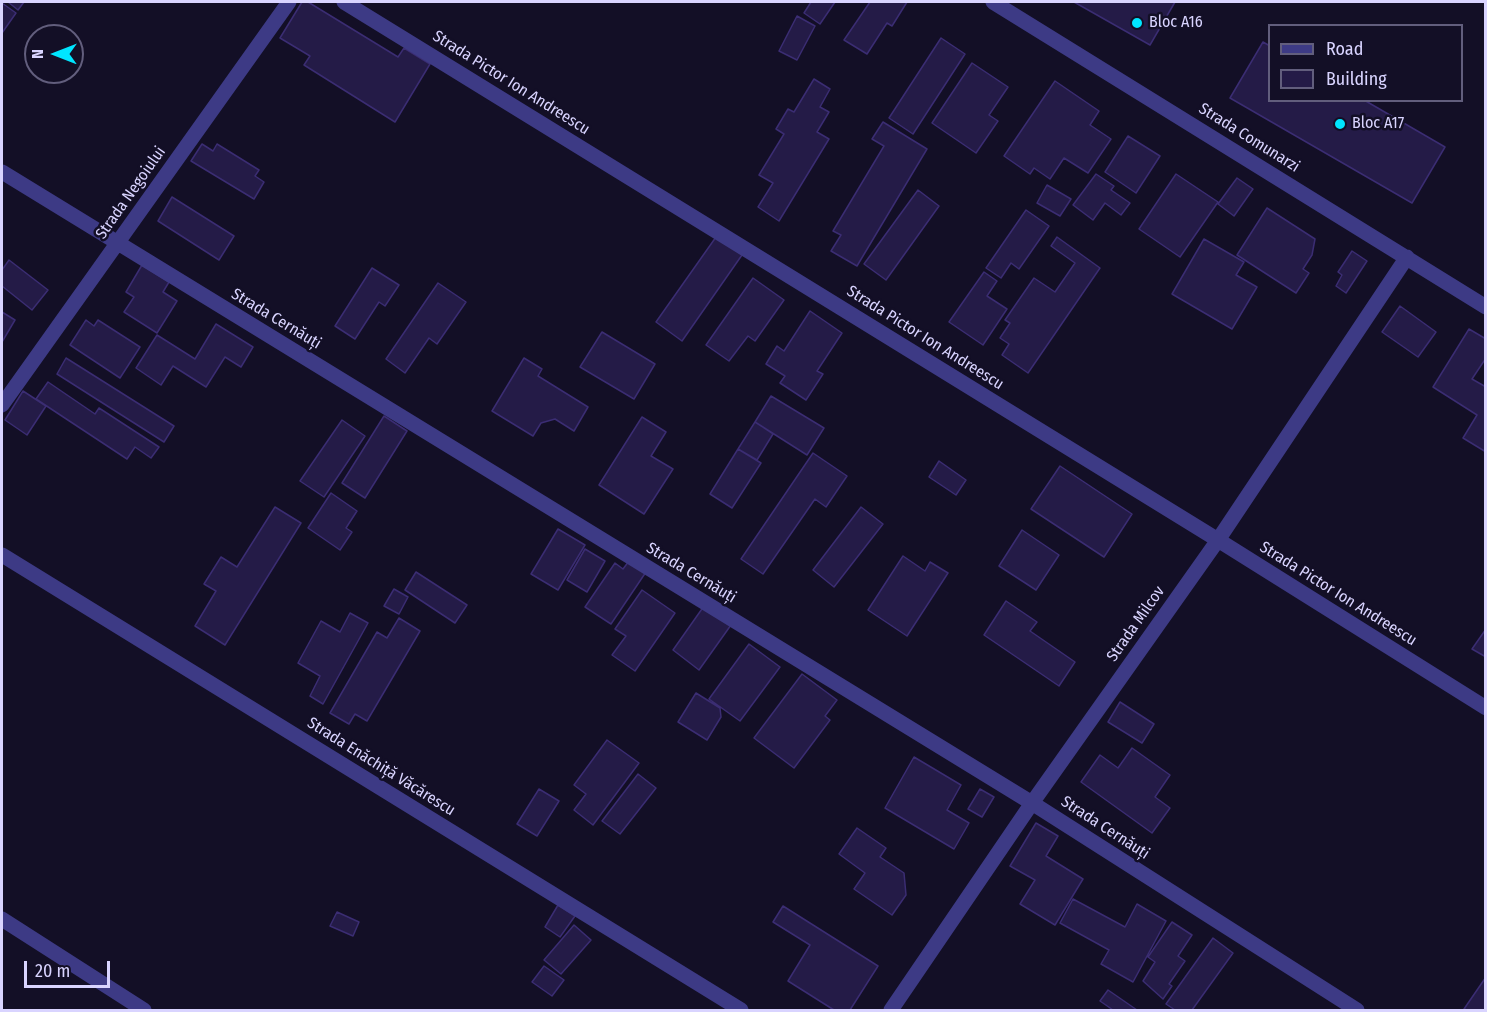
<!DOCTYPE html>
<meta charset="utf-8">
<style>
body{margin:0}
#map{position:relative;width:1487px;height:1012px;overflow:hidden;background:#130f26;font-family:"Fira Sans Condensed",sans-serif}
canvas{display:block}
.frame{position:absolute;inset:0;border:3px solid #d9d4ff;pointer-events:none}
.legend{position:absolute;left:1268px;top:24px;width:195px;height:78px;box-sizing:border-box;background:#130f26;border:2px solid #625e7d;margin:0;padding:8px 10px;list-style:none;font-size:18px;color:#d9d4ff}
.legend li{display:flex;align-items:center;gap:12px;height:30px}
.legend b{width:30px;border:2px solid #625e7d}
.north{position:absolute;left:24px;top:24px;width:60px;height:60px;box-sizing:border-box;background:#130f26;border:2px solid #625e7d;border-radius:50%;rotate:270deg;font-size:16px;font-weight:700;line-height:24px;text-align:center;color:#d9d4ff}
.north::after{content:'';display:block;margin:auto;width:21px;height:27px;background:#00e5ff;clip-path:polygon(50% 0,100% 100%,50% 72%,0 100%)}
.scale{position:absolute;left:24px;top:961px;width:86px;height:27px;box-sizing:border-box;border:3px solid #d9d4ff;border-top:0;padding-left:8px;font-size:18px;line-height:21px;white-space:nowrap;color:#d9d4ff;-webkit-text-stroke:4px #130f26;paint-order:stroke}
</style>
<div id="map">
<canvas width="1487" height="1012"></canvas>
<div class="frame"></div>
<ul class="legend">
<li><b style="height:8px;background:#3d3a85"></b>Road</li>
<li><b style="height:16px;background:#241b47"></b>Building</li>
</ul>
<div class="north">N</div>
<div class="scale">20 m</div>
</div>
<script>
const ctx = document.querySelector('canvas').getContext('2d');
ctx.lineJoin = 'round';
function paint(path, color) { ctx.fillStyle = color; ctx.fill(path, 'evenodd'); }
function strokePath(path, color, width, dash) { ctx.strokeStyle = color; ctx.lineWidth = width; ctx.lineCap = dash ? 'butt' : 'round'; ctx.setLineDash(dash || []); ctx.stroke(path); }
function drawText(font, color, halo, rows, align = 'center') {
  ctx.font = font + ' "Fira Sans Condensed",sans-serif'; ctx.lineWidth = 5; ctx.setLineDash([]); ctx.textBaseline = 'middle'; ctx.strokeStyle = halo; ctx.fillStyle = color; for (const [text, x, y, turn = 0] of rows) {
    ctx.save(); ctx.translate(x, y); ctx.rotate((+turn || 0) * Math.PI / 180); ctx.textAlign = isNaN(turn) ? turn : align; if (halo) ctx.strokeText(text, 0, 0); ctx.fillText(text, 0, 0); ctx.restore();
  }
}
const building = new Path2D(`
 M8 2H24L18 10Z
 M302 2H308L398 57 404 48 430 64 395 122 304 65 310 56 280 38Z
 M811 2H835L820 24 804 13Z
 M870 2H907L892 26 887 23 867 54 844 40Z
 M1074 2H1175L1150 45Z
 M2 3 16 13 2 33Z
 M797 16 815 26 797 60 779 51Z
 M941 38 965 54 913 134 889 118Z
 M1263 42 1270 46V100H1364L1445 147 1412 203 1230 98Z
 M972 63 1008 87 989 115 998 121 976 153 932 123Z
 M814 79 830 89 820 107 829 112 817 132 829 139 779 221 758 207 773 183 759 175 784 134 776 129 788 109 794 112Z
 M1055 81 1099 111 1090 125 1111 139 1088 173 1064 158 1050 179 1034 168 1030 174 1004 156Z
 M883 122 927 149 857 266 831 251 841 235 833 231 884 146 872 139Z
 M1128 136 1160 156 1136 193 1105 172Z
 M202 144 213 151 217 144 259 170 255 176 264 182 254 199 191 161Z
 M1096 174 1114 186 1111 190 1130 203 1121 215 1105 203 1093 220 1073 205Z
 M1176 174 1218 202 1180 257 1139 229Z
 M1237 178 1253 189 1234 216 1218 204Z
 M1047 185 1071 199 1060 216 1037 203Z
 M918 190 939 206 886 280 864 264Z
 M172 197 234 236 219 260 158 221Z
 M1267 208 1315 239 1312 255 1303 269 1309 273 1296 293 1237 255Z
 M1026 210 1049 226 1019 269 1011 263 1001 278 986 268Z
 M716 237 742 255 682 341 656 322Z
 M1057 237 1100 268 1028 373 1002 355 1009 344 1000 338 1010 323 1005 320 1034 278 1055 292 1075 263 1051 246Z
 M1204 239 1244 262 1236 275 1257 287 1232 329 1172 294Z
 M1352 251 1367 261 1346 293 1336 286 1342 275 1338 272Z
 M9 260 48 290 32 310 2 286V270Z
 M142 265 169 282 163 292 177 301 157 333 124 312 134 297 126 292Z
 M372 268 399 285 385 306 379 302 355 339 335 326Z
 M984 272 997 281 987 296 1007 309 983 345 949 322Z
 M753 278 784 300 755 341 748 336 729 361 706 345Z
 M438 283 466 302 437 344 429 338 405 373 386 359Z
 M1400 306 1436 332 1418 357 1382 332Z
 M810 311 842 333 817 371 823 374 806 400 780 383 785 376 766 364 777 346 784 351Z
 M2 312 15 320 2 342Z
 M86 320 94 326 98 320 140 347 120 378 70 345Z
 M216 324 253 347 241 367 225 357 206 387 173 366 161 385 136 368 157 335 195 359Z
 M1469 329 1486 339V358L1472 379 1486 387V452L1463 438 1477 415 1433 387Z
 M602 332 655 364 634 399 580 367Z
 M66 358 174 426 164 442 57 374Z
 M524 358 542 369 538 376 588 407 574 431 555 419 541 423 533 436 492 411Z
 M48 382 95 414 99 408 159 447 151 458 135 447 127 459 36 399Z
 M23 391 46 406 27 435 5 420Z
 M771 396 824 428 807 455 755 422Z
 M384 416 407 431 365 498 342 483Z
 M642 417 666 432 651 456 673 469 644 514 599 485Z
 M342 420 365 436 324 497 300 481Z
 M755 422 773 434 757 460 738 449Z
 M738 449 761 463 732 508 710 494Z
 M813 453 847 476 826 507 815 499 763 574 741 559Z
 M939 461 966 480 956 495 929 477Z
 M1060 466 1132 514 1104 557 1031 509Z
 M331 493 357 511 346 528 352 532 340 550 308 528Z
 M275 507 301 523 225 645 195 626 216 591 204 584 221 557 237 567Z
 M861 507 883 524 834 587 813 570Z
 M558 529 585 545 558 590 531 574Z
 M1022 530 1059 555 1036 590 999 566Z
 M585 549 605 561 587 592 567 580Z
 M903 556 925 571 930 562 948 573 907 636 868 610Z
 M629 561 646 572 611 624 585 607 615 563 623 569Z
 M416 572 467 605 455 623 405 590Z
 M394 589 408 597 399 614 384 606Z
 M642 590 675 613 635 671 612 655 626 636 615 629Z
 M1006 601 1037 622 1030 631 1075 662 1059 686 984 635Z
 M704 606 731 625 699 670 673 650Z
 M350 613 368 623 323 704 310 696 320 676 298 663 321 621 340 632Z
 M399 618 420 631 367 721 355 714 349 724 330 713 377 632 387 638Z
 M1486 629V657L1472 649Z
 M749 644 780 667 740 721 709 699Z
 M802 674 837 700 825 716 830 720 794 768 754 738Z
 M696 693 720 708 721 717 707 740 678 722Z
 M1120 702 1154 724 1142 743 1108 722Z
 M607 740 639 763 593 825 574 810 586 794 574 785Z
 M1132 748 1170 775 1155 797 1170 808 1152 833 1081 782 1100 755 1118 768Z
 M914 757 961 785 947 810 969 823 954 849 885 808Z
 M638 774 656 788 620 834 602 821Z
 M539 789 559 801 537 836 517 824Z
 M980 789 994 797 982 817 968 809Z
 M1036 823 1058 836 1046 856 1083 879 1055 925 1020 904 1035 880 1010 866Z
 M857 828 886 848 880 857 904 873 906 895 892 915 854 889 865 873 839 854Z
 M1073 899 1125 927 1137 904 1166 921 1133 982 1101 964 1109 950 1060 923Z
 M558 905 575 916 560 937 545 927Z
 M783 906 878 966 850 1010H834L788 981 810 945 773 922Z
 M337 912 359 922 353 936 330 926Z
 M1172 922 1192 935 1178 956 1185 961 1169 984 1172 986 1163 999 1143 981 1155 962 1148 957Z
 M574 925 591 940 561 974 544 960Z
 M1213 938 1233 953 1192 1010H1175L1166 1004Z
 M544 966 564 980 552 996 532 982Z
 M1486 977V1010H1467L1464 1009Z
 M1108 990 1137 1010H1113L1100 1001Z`);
const street = new Path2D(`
 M344 2 1218 540 1486 708
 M993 2 1486 307
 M2 172 1032 803 1357 1010
 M2 405 289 2
 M2 555 741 1010
 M2 919 144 1010
 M891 1010 1032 803 1218 540 1407 257`);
const markers = [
 [1137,23,6,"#00e5ff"],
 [1340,124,6,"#00e5ff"]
];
const poiNames = [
 ["Bloc A16",1149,23],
 ["Bloc A17",1352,124]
];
const streetNames = [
 ["Strada Pictor Ion Andreescu",511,83,32],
 ["Strada Comunarzi",1249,138,32],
 ["Strada Negoiului",131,193,-55],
 ["Strada Cernăuți",276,319,31],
 ["Strada Pictor Ion Andreescu",925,338,32],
 ["Strada Cernăuți",691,573,31],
 ["Strada Pictor Ion Andreescu",1338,594,32],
 ["Strada Milcov",1136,624,-55],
 ["Strada Enăchiță Văcărescu",381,767,32],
 ["Strada Cernăuți",1105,828,33]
];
paint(building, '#241b47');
strokePath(building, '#3b2d73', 1.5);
strokePath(street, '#3d3a85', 15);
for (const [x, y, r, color] of markers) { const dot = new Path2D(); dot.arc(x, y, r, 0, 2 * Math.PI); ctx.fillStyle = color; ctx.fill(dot); strokePath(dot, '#130f26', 2); }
drawText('16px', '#d9d4ff', '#130f26', poiNames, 'left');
drawText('16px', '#d9d4ff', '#130f26', streetNames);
</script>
